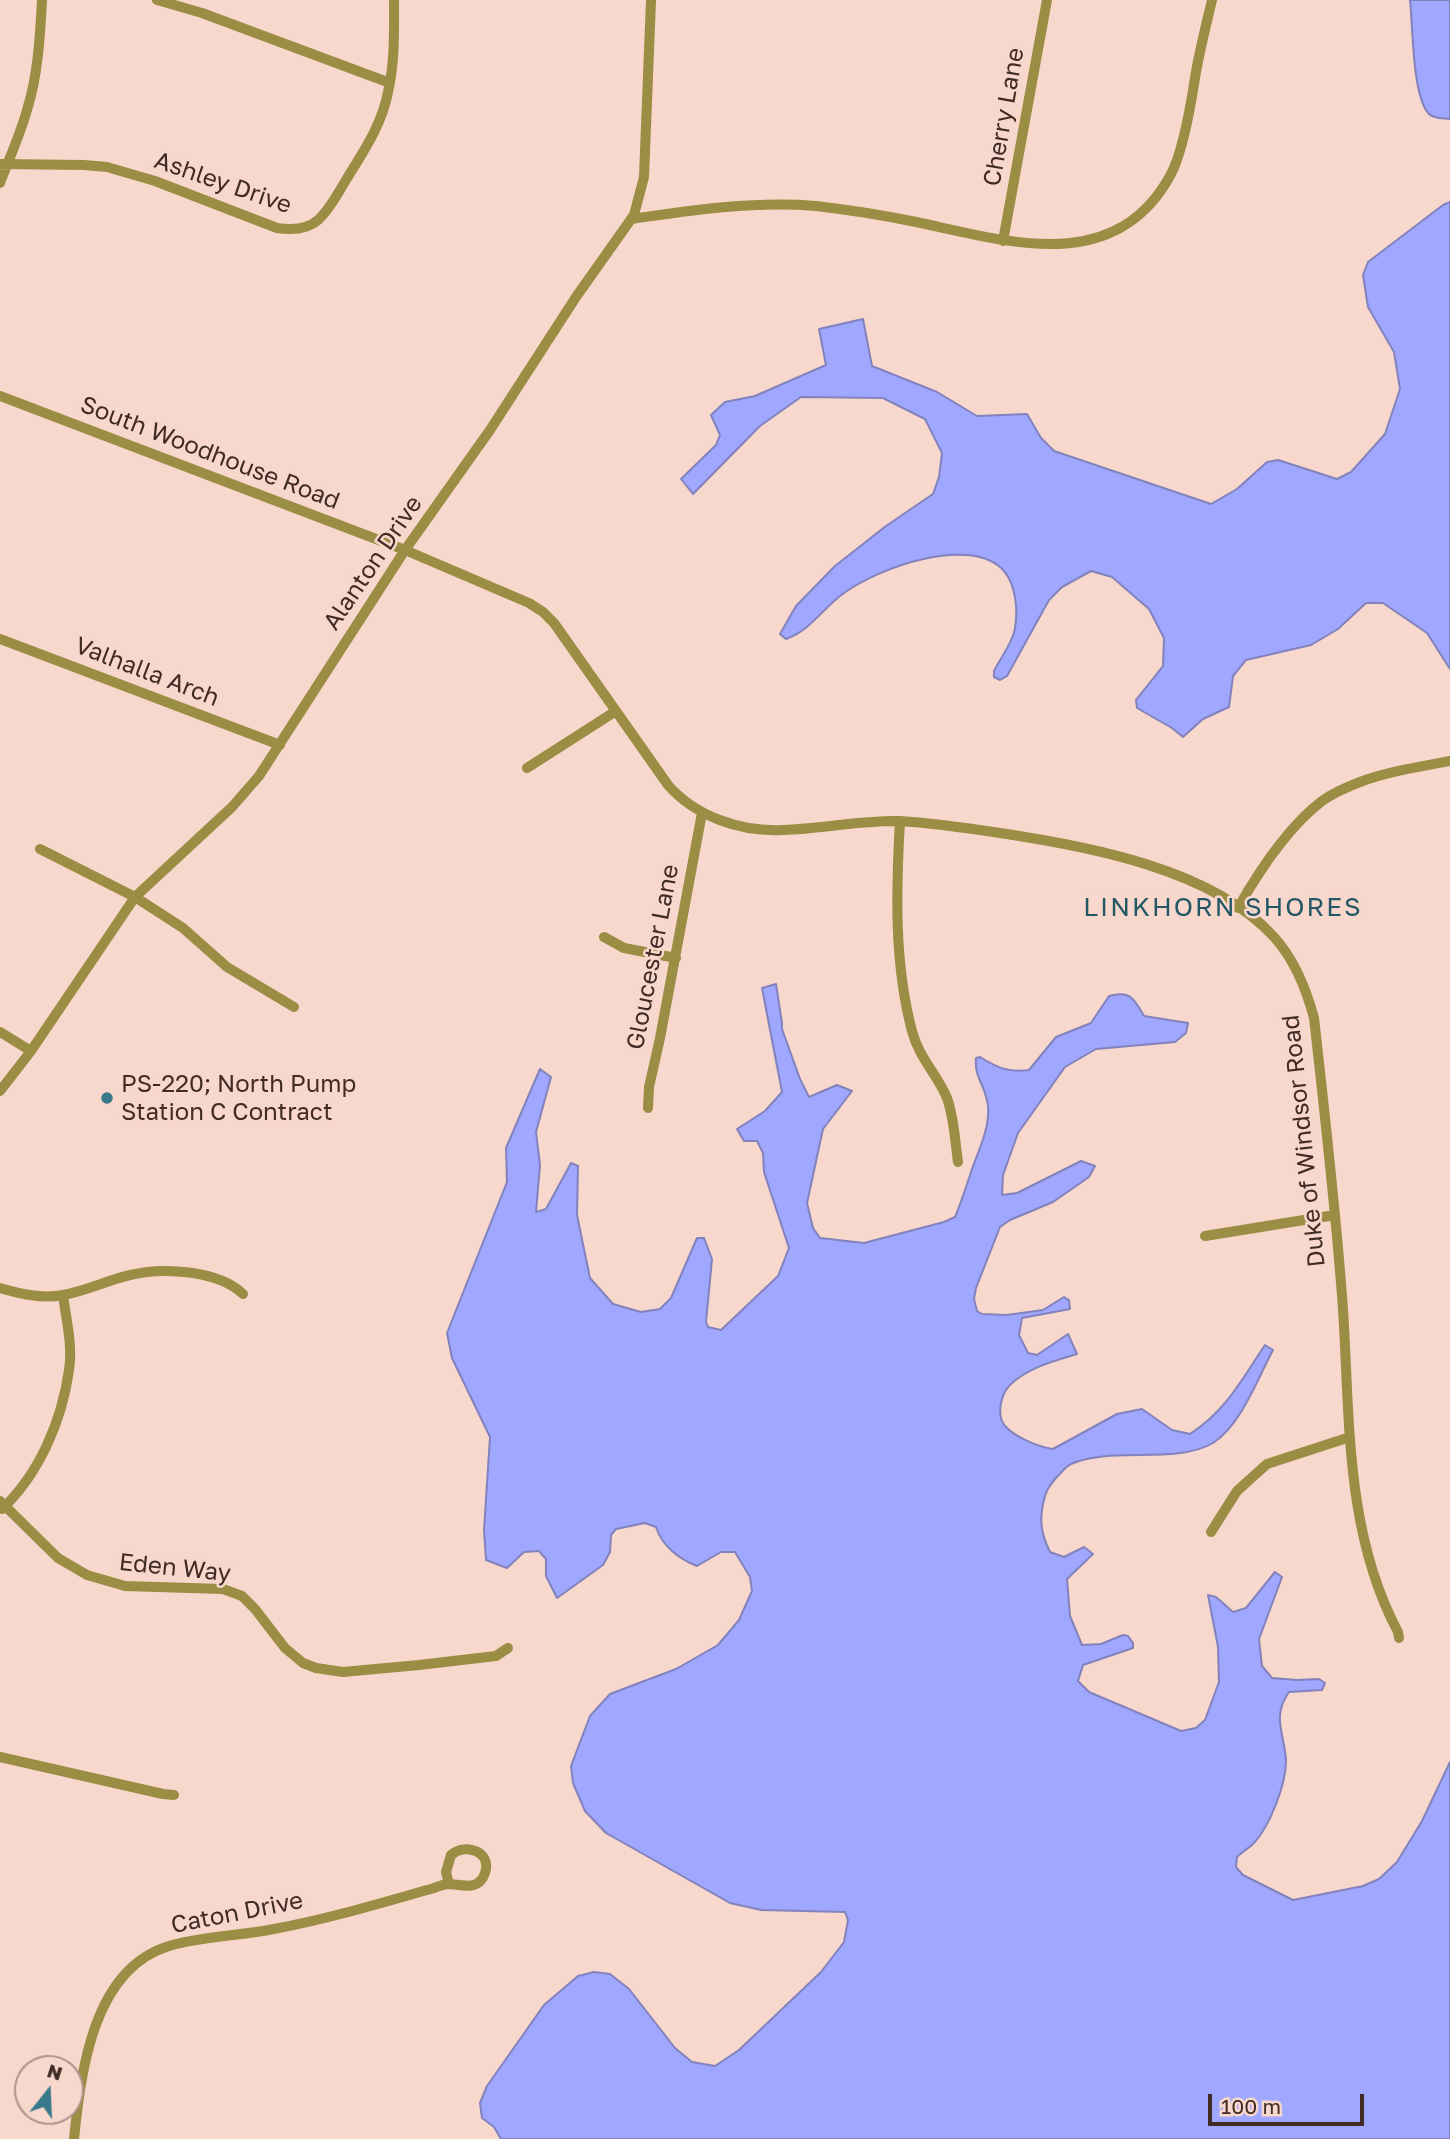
<!DOCTYPE html>
<style>
body{margin:0}
#map{position:relative;width:1450px;height:2139px;overflow:hidden;background:#f8d7cc;font-family:"Golos Text",sans-serif}
canvas{display:block}
.north{position:absolute;left:14px;top:2055px;width:70px;height:70px;box-sizing:border-box;background:#f8d7cc;border:2px solid #ae9289;border-radius:50%;rotate:18deg;font-size:19px;font-weight:700;line-height:28px;text-align:center;color:#402b25}
.north::after{content:'';display:block;margin:auto;width:24px;height:32px;background:#387a8c;clip-path:polygon(50% 0,100% 100%,50% 72%,0 100%)}
.scale{position:absolute;left:1208px;top:2094px;width:156px;height:32px;box-sizing:border-box;border:4px solid #402b25;border-top:0;padding-left:9px;font-size:21px;line-height:24px;white-space:nowrap;color:#402b25;-webkit-text-stroke:5px #f8d7cc;paint-order:stroke}
</style>
<div id="map">
<canvas width="1450" height="2139"></canvas>
<div class="north">N</div>
<div class="scale">100 m</div>
</div>
<script>
const ctx = document.querySelector('canvas').getContext('2d');
ctx.lineJoin = 'round';
function paint(path, color) { ctx.fillStyle = color; ctx.fill(path, 'evenodd'); }
function strokePath(path, color, width, dash) { ctx.strokeStyle = color; ctx.lineWidth = width; ctx.lineCap = dash ? 'butt' : 'round'; ctx.setLineDash(dash || []); ctx.stroke(path); }
function drawText(font, color, halo, rows, align = 'center') {
  ctx.font = font + ' "Golos Text",sans-serif'; ctx.lineWidth = 5; ctx.setLineDash([]); ctx.textBaseline = 'middle'; ctx.strokeStyle = halo; ctx.fillStyle = color; for (const [text, x, y, turn = 0] of rows) {
    ctx.save(); ctx.translate(x, y); ctx.rotate((+turn || 0) * Math.PI / 180); ctx.textAlign = isNaN(turn) ? turn : align; if (halo) ctx.strokeText(text, 0, 0); ctx.fillText(text, 0, 0); ctx.restore();
  }
}
const water = new Path2D(`
 M1410 0H1450V119C1443 118 1434 119 1429 114 1412 96 1413 26 1410 0Z
 M1450 202V669L1427 633 1383 603H1366L1338 629 1311 645 1246 660 1233 676 1229 707 1203 719 1183 737 1172 728 1137 708 1136 700 1163 666 1164 638 1149 609 1112 577 1091 571 1062 587 1049 600 1007 676 1000 680 994 677V671C1000 659 1014 640 1015 628 1018 610 1016 585 1004 571 971 534 878 568 844 593 824 607 810 631 786 639L780 634 796 606 835 566 886 526 933 494 939 477 942 453 925 419 883 398 801 397 760 426 693 494 681 479 716 445 720 435 711 415 725 402 755 396 826 365 819 329 863 319 872 366 937 392 977 416 1027 414 1041 438 1054 451 1211 504 1237 489 1267 462 1278 460 1337 479 1351 472 1385 434 1400 389 1394 352 1368 307 1363 275 1368 262 1443 205Z
 M776 984 782 1023V1029L800 1079 809 1097 837 1085 852 1091 823 1129 807 1203 813 1228 820 1238 864 1243 944 1222 955 1217C961 1203 965 1190 970 1175 977 1153 990 1130 988 1106 986 1086 974 1078 976 1058L980 1057C996 1067 1008 1073 1029 1070L1056 1037 1091 1023 1109 996C1131 990 1134 999 1144 1016L1188 1023 1186 1033 1175 1042 1096 1049 1065 1067 1018 1133 1003 1175 1002 1195 1017 1193 1081 1161 1095 1166 1089 1177 1053 1202 1010 1220 1000 1227 976 1288 974 1299 977 1311 982 1314 1007 1315 1043 1310 1064 1297 1069 1300 1070 1309 1022 1318 1019 1335 1028 1353 1037 1355 1068 1334 1077 1354C1054 1361 1026 1368 1009 1386 1001 1395 996 1415 1005 1426 1015 1437 1038 1447 1053 1449L1117 1414 1142 1409 1172 1430 1190 1434C1226 1411 1242 1379 1265 1345L1273 1350C1258 1378 1241 1425 1213 1443 1175 1465 1111 1446 1071 1464 1065 1467 1061 1473 1056 1478 1051 1484 1047 1488 1045 1496 1039 1517 1040 1532 1050 1552L1064 1557 1084 1547 1093 1554 1067 1579 1070 1616 1082 1645 1101 1644 1123 1635 1128 1636 1133 1643V1648L1083 1665 1078 1681 1089 1692 1181 1731 1196 1728 1205 1720 1219 1682 1218 1647 1208 1595 1216 1597 1233 1612 1246 1608 1275 1572 1282 1577 1259 1639 1262 1666 1272 1678 1297 1680 1319 1679 1325 1683 1322 1690 1289 1692C1271 1717 1285 1735 1286 1761 1286 1784 1270 1826 1254 1843 1249 1848 1242 1852 1237 1857L1236 1867 1243 1875 1293 1900 1363 1886 1379 1879 1397 1862 1422 1821 1450 1762V2139H501L494 2127 482 2118 480 2103 487 2086 544 2005 578 1976 594 1972 610 1974 629 1989 675 2048 692 2062 715 2066 739 2050 821 1972 844 1942 848 1920 845 1912 761 1910 730 1903 606 1833 585 1811 573 1783 571 1766 590 1716 610 1694 676 1669 718 1645 739 1620 752 1591 750 1577 735 1552H721L697 1566C679 1559 662 1546 656 1527L645 1523 616 1529 611 1535 610 1552 603 1565 557 1598 546 1576V1559L539 1551 524 1552 507 1568 486 1560 484 1530 490 1437 452 1358 447 1333 507 1182 506 1148 540 1069 551 1077 536 1132 540 1165 536 1212 546 1209 571 1163 578 1166 577 1215 590 1278 613 1304 641 1312 660 1309 671 1298 697 1238H704L712 1259 706 1322 708 1327 721 1330 778 1276 789 1248 764 1172 763 1153 757 1141H744L737 1129 765 1111 782 1092 762 988Z`);
const street = new Path2D(`
 M157 0 202 13 390 83
 M0 164 84 165 107 167 155 181 277 228C291 230 307 230 318 220 330 209 338 193 346 180 363 152 382 125 388 92 395 62 394 31 394 0
 M0 183C9 159 20 135 27 110 38 75 40 37 42 0
 M631 219C692 210 754 201 816 206 850 210 883 215 916 222 1006 241 1114 277 1170 176 1183 153 1191 104 1195 78 1199 52 1206 26 1212 0
 M1003 241 1047 0
 M0 396 405 550 529 603 543 612 554 623 668 785C696 817 741 832 783 830 822 829 860 820 900 821 933 823 967 828 1000 833 1087 846 1213 869 1274 937 1295 960 1306 988 1314 1018 1325 1115 1336 1212 1343 1309 1350 1418 1345 1533 1398 1632L1399 1638
 M0 639 280 745
 M527 768 616 711
 M900 821C896 891 894 963 912 1031 919 1058 937 1074 947 1098 954 1117 955 1141 958 1162
 M40 849 135 897 183 928 227 967 294 1007
 M1238 908C1259 871 1288 827 1322 801 1333 793 1347 787 1360 782 1389 771 1420 767 1450 761
 M604 937 624 948 676 958
 M0 1032 31 1051
 M0 1091 31 1051 135 897 232 807 259 776 405 550 490 430 576 297 634 215 644 177 651 0
 M648 1108 649 1087 660 1038 702 813
 M1205 1236 1335 1215
 M0 1288C21 1294 42 1299 63 1295 86 1291 108 1280 130 1275 162 1267 218 1270 243 1294
 M0 1501 58 1558 87 1575 125 1586 223 1589 242 1596 255 1609 285 1648 303 1663 316 1668 343 1672 419 1665 496 1656 508 1648
 M2 1509C39 1474 62 1421 69 1370 73 1346 66 1319 63 1295
 M1211 1532 1237 1491 1267 1464 1350 1437
 M0 1757 163 1794 174 1795
 M74 2139C81 2071 93 1969 169 1946 203 1936 240 1936 274 1929 328 1919 381 1903 434 1888 439 1886 444 1884 449 1884 463 1885 479 1891 485 1873 492 1852 466 1842 451 1855L446 1872 449 1884`);
const markers = [
 [107,1098,7,"#387a8c"]
];
const streetNames = [
 ["Cherry Lane",1004,117,-80],
 ["Ashley Drive",223,183,19],
 ["South Woodhouse Road",210,453,21],
 ["Alanton Drive",373,563,-56],
 ["Valhalla Arch",147,672,21],
 ["Gloucester Lane",653,957,-79],
 ["Duke of Windsor Road",1304,1141,-96],
 ["Eden Way",175,1568,6],
 ["Caton Drive",237,1913,-11]
];
const poiNames = [
 ["PS-220; North Pump",121,1084],
 ["Station C Contract",121,1112]
];
const neighbourhoodNames = [
 ["LINKHORN SHORES",1223,908]
];
paint(water, '#9fa7fe');
strokePath(water, '#8282bd', 2);
strokePath(street, '#9b8d43', 10);
for (const [x, y, r, color] of markers) { const dot = new Path2D(); dot.arc(x, y, r, 0, 2 * Math.PI); ctx.fillStyle = color; ctx.fill(dot); strokePath(dot, '#f8d7cc', 2.5); }
drawText('24px', '#402b25', '#f8d7cc', streetNames);
drawText('24px', '#402b25', '#f8d7cc', poiNames, 'left');
ctx.letterSpacing = '2px';
drawText('26px', '#235766', '#f8d7cc', neighbourhoodNames);
ctx.letterSpacing = '0px';
</script>
